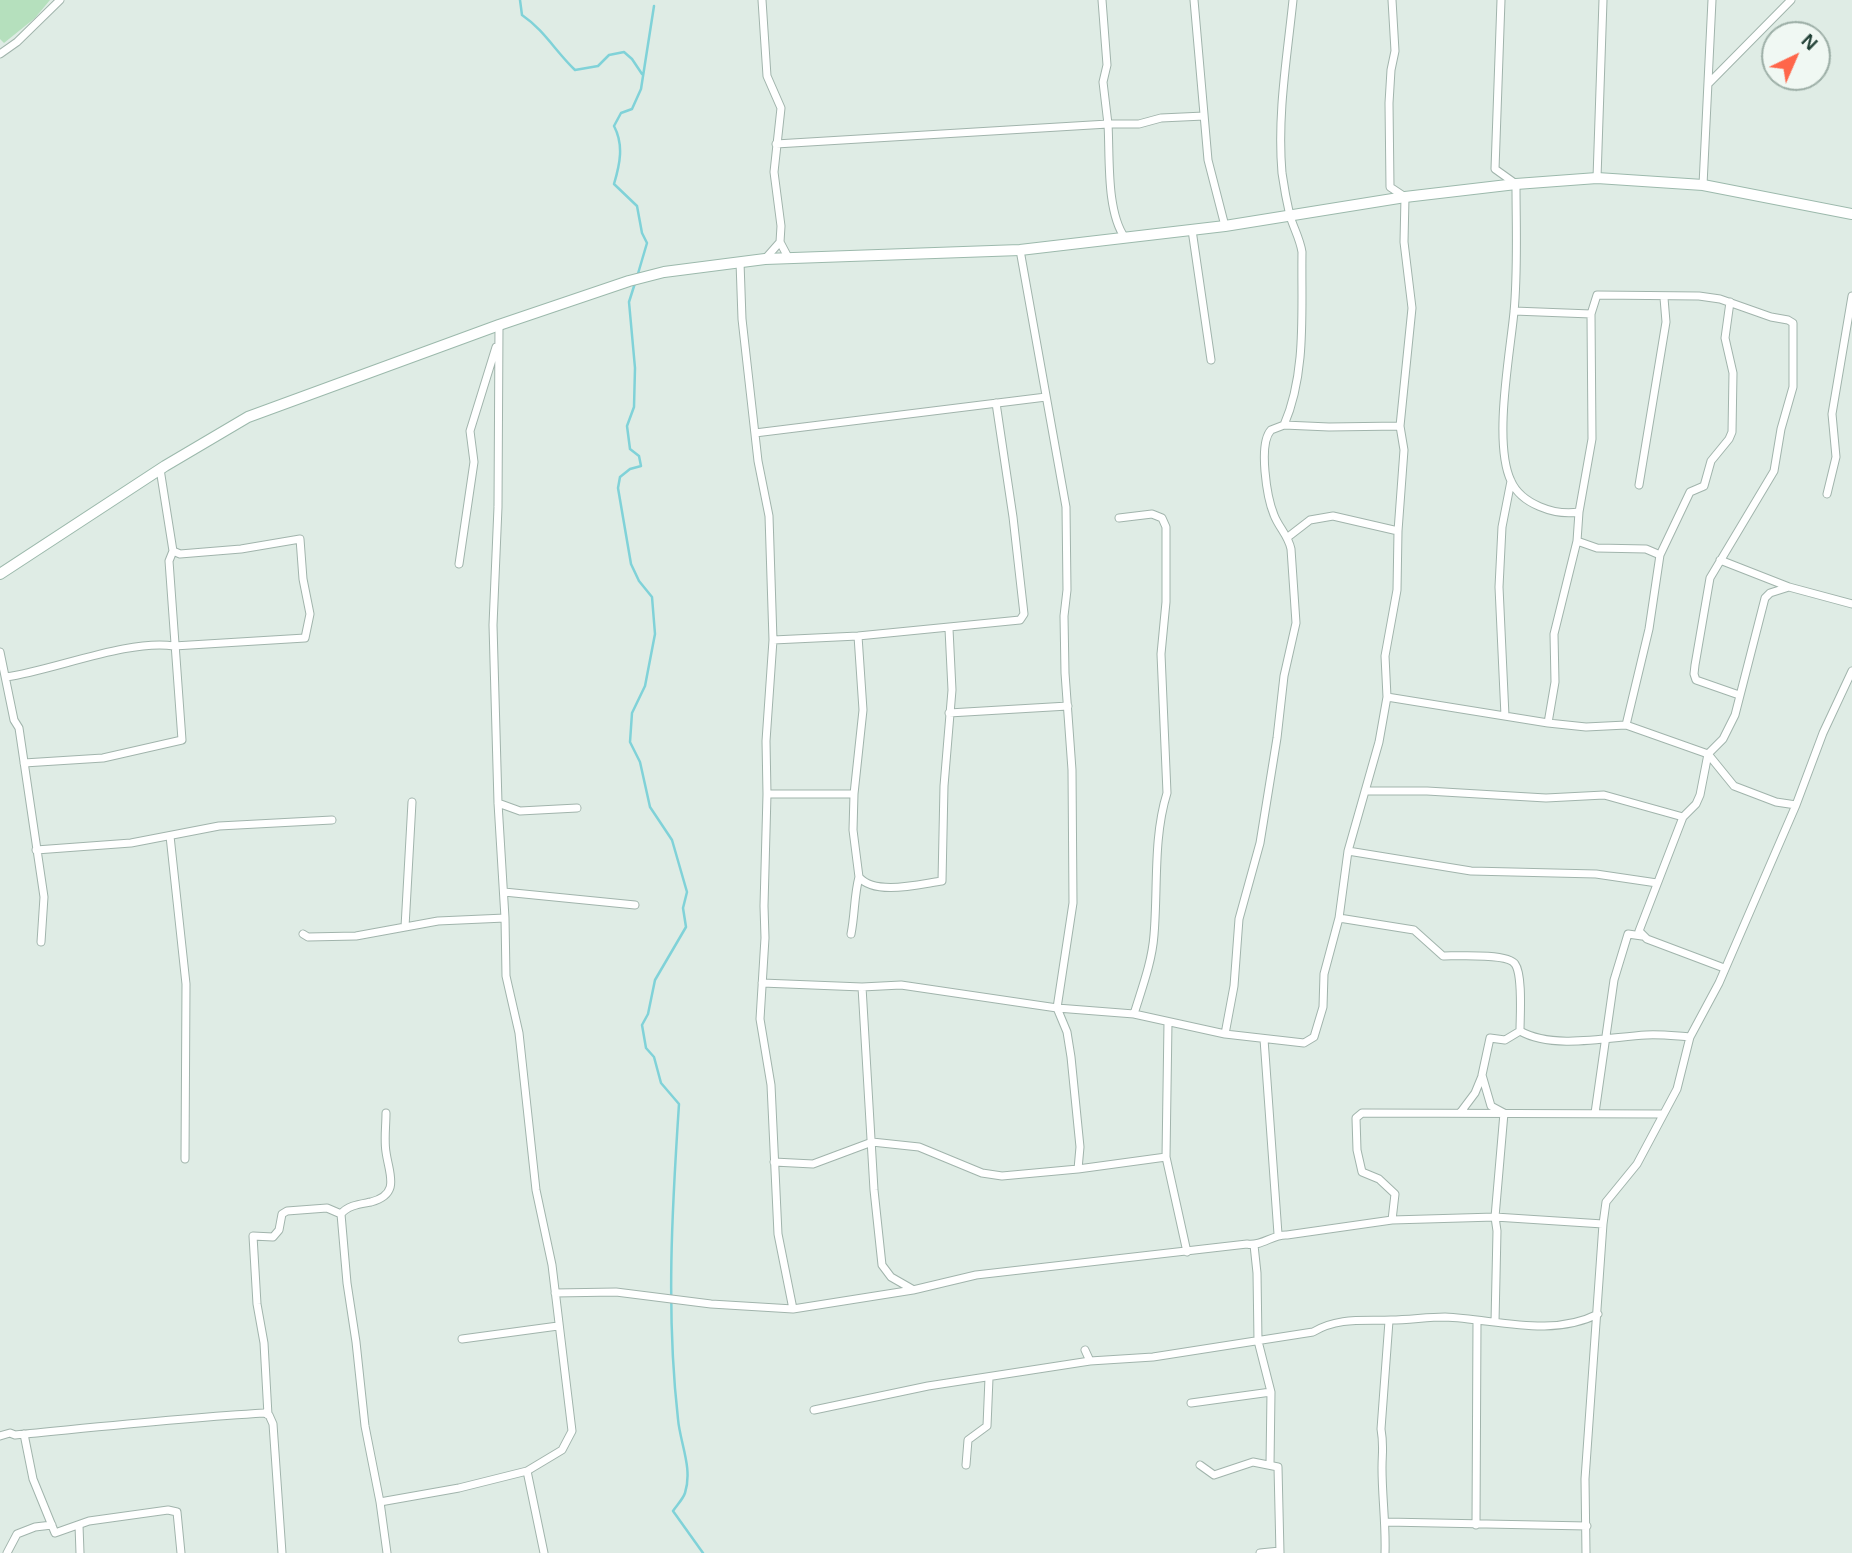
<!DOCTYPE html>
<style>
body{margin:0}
#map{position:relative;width:1852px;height:1553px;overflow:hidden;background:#dfece5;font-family:Helvetica,sans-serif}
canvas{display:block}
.north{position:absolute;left:1761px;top:21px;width:70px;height:70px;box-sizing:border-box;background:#f0f8f3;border:2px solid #9caea6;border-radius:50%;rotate:44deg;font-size:19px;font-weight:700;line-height:28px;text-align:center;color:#1e3e33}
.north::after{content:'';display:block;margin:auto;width:24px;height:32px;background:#ff664a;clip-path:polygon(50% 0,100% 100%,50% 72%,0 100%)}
</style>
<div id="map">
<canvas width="1852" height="1553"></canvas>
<div class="north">N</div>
</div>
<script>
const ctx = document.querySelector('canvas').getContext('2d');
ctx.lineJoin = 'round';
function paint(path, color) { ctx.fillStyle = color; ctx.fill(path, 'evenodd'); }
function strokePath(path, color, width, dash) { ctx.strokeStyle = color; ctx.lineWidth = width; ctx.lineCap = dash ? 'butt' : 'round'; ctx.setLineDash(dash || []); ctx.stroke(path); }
const green = new Path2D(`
 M0 0H50L35 18 4 43 0 39Z`);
const stream = new Path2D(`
 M520 0 522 15C544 30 556 52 575 70L598 66 609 55 624 52 632 59 642 74
 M637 277 647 243 642 233 637 206 614 184C620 164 624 145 614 126L621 113 632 109 641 89 654 6
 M635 283 629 302 635 368 634 407 627 426 630 449 639 456 641 466 630 469 620 477 618 488 631 564 639 581 652 597 655 634 645 686 632 713 630 742 640 762 650 807 672 840 687 892 683 908 686 927 655 980 648 1014 642 1025 646 1048 654 1057 661 1083 679 1104C672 1209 666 1314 678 1419 680 1443 693 1468 685 1493 683 1499 677 1505 673 1511L703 1553`);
const minor = new Path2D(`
 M762 0 767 76 781 108 774 172 781 226 780 242 789 259
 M1194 0 1208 160 1225 226
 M1501 0 1495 169 1516 184C1516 226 1518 270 1514 312 1510 354 1493 443 1511 481 1521 504 1555 516 1579 512
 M0 54 17 42 60 0
 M1709 83 1791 0
 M776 144 1108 124 1103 82 1107 65 1102 0
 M1597 178 1603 0
 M1703 185 1712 0
 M1192 230 1211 360
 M1125 238C1106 211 1110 157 1108 124H1139L1161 118 1204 116
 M1020 250 1066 507 1067 590 1064 616 1065 673 1072 770 1073 903 1057 1008 1067 1032 1071 1057 1080 1147 1078 1169
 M765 259 780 242
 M740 262 742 319 758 461 769 516 773 640 766 741 767 794 764 906 765 938 760 1019 771 1085 778 1234 793 1309
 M1514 311 1591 314 1597 295 1699 296 1720 299 1771 317 1788 320 1793 323V387L1781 429 1774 471 1710 578 1695 665 1694 674 1696 680 1739 695
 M1284 425 1329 427 1400 426
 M755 433 1046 397
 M1639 485 1666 322 1664 298
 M1827 494 1836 457 1832 414 1852 296
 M1119 518 1152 514 1162 518 1166 527V602L1161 654 1167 793C1153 838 1158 888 1154 935 1152 962 1142 988 1134 1014
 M1288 537 1310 520 1333 516 1398 531
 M1577 541 1597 548 1646 549 1660 555
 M1720 560 1789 587 1852 604
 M459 564 474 462 470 431 496 347
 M858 636 863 710 854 794 853 830 859 877C875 896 920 884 942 881L944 786 952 690 949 629
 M773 640 858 636 1020 620 1024 614 1013 517 996 403
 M0 652 14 720 19 728 44 897 41 942
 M6 677C55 670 128 639 174 646L305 638 310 614 303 579 300 539 241 549 180 554 173 551 160 469
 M1387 697 1548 723 1586 727 1626 725 1708 754 1734 786 1776 802 1796 805
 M949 713 1068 706
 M1505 716 1499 587 1502 527 1511 481
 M1548 723 1555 682 1554 634 1577 541 1579 512 1592 439 1591 314
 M1626 725 1649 629 1660 555 1690 492 1704 486 1711 461 1729 439 1732 432 1733 373 1725 338 1730 302
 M24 763 103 758 182 740 169 561 173 551
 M1365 791H1427L1546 798 1604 795 1683 817
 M767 794H854
 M498 803 520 811 577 808
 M170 836 186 984 185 1159
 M36 850 131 843 219 826 332 820
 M1348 851 1471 871 1596 874 1657 883
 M504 892 635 905
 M1339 918 1414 930 1443 956C1457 956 1508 953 1515 964 1523 975 1520 1016 1520 1031 1553 1050 1610 1037 1646 1035 1660 1034 1675 1036 1690 1037
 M405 927 412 802
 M303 934 308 937 356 936 438 921 505 918 498 803 493 625 498 507 499 325
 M851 934C855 914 854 896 859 877
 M1724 968 1647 939 1639 931 1683 817 1696 804 1700 795 1708 754 1723 739 1735 715 1765 598 1770 593 1789 587
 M762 983 862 987 901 985 1057 1008 1134 1014 1225 1034 1304 1043 1314 1037 1323 1007 1324 974 1339 918 1348 851 1379 742 1387 697 1385 656 1397 590 1398 531 1404 450 1400 426 1412 308 1404 242 1405 197 1390 187 1389 103 1391 70 1395 51 1392 0
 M862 987 874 1190 882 1265 891 1277 912 1289
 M1168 1022 1166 1157 1187 1252
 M1225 1034 1234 986 1239 919 1260 843 1277 738 1284 676 1296 623 1291 549C1288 535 1279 528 1274 515 1267 498 1258 444 1271 430L1284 425C1307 372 1301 309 1302 252 1300 239 1294 229 1290 216 1287 203 1284 187 1282 173 1277 115 1287 58 1293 0
 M1264 1039 1278 1234
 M1460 1113 1475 1093 1482 1076
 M1595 1113 1614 980 1628 934 1642 936
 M774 1162 813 1164 872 1142 919 1147 982 1173 1002 1176 1078 1169 1166 1157
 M341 1214 347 1283 356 1342 365 1426 380 1502 387 1553
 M341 1214C348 1205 361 1204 371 1202 401 1194 389 1174 386 1152 384 1140 386 1126 386 1113
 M1392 1220 1395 1194 1379 1179 1362 1172 1357 1150 1356 1118 1362 1113 1663 1114
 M1254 1245 1257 1273 1258 1341 1271 1392 1270 1465
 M555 1293 616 1292 711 1304 793 1309 913 1290 976 1275 1247 1244C1261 1247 1273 1234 1287 1235L1392 1220 1495 1217 1603 1224
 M1495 1322 1497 1231 1495 1217 1504 1113 1491 1106 1482 1075 1490 1038 1505 1040 1520 1031
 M462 1339 558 1326
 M1085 1350 1090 1361
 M1191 1403 1271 1392
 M814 1410 928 1386 1090 1361 1153 1357 1313 1332C1338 1317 1364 1321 1391 1320 1409 1320 1427 1317 1445 1317 1495 1319 1551 1338 1598 1314
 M268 1415 264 1343 257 1304 253 1236 273 1237 279 1230 282 1214 287 1211 327 1208 341 1214
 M24 1434 33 1479 55 1533 89 1521 168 1510 177 1512 181 1553
 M0 1436 10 1433 15 1435C98 1427 180 1418 264 1413L269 1415 273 1424 282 1553
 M966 1465 968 1440 987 1426 989 1378
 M1200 1465 1214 1475 1253 1462 1278 1467 1280 1553
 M527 1471 544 1553
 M380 1502 459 1488 527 1471 562 1450 572 1431 552 1265 536 1190 519 1033 506 976 505 918
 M1386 1522 1587 1526
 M79 1525 80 1553
 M1476 1525 1477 1321
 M7 1553 17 1534 35 1527 52 1525
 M1260 1553 1280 1551
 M1385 1553C1386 1524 1382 1497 1382 1468 1382 1452 1384 1446 1381 1429L1389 1321
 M1586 1553 1585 1479 1603 1224 1606 1202 1637 1164 1677 1089 1690 1037 1719 983 1796 805 1823 733 1852 671`);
const secondary = new Path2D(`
 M0 574 165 466 248 417 499 325 629 281 664 272 765 259 1020 250 1225 226 1405 197 1516 184 1597 178 1703 185 1852 214`);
paint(green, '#b5e0bd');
strokePath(stream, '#80d2d8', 2.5);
strokePath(minor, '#a1b4ac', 9);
strokePath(secondary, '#9cb9ac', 12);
strokePath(minor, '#fff', 7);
strokePath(secondary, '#fff', 10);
</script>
